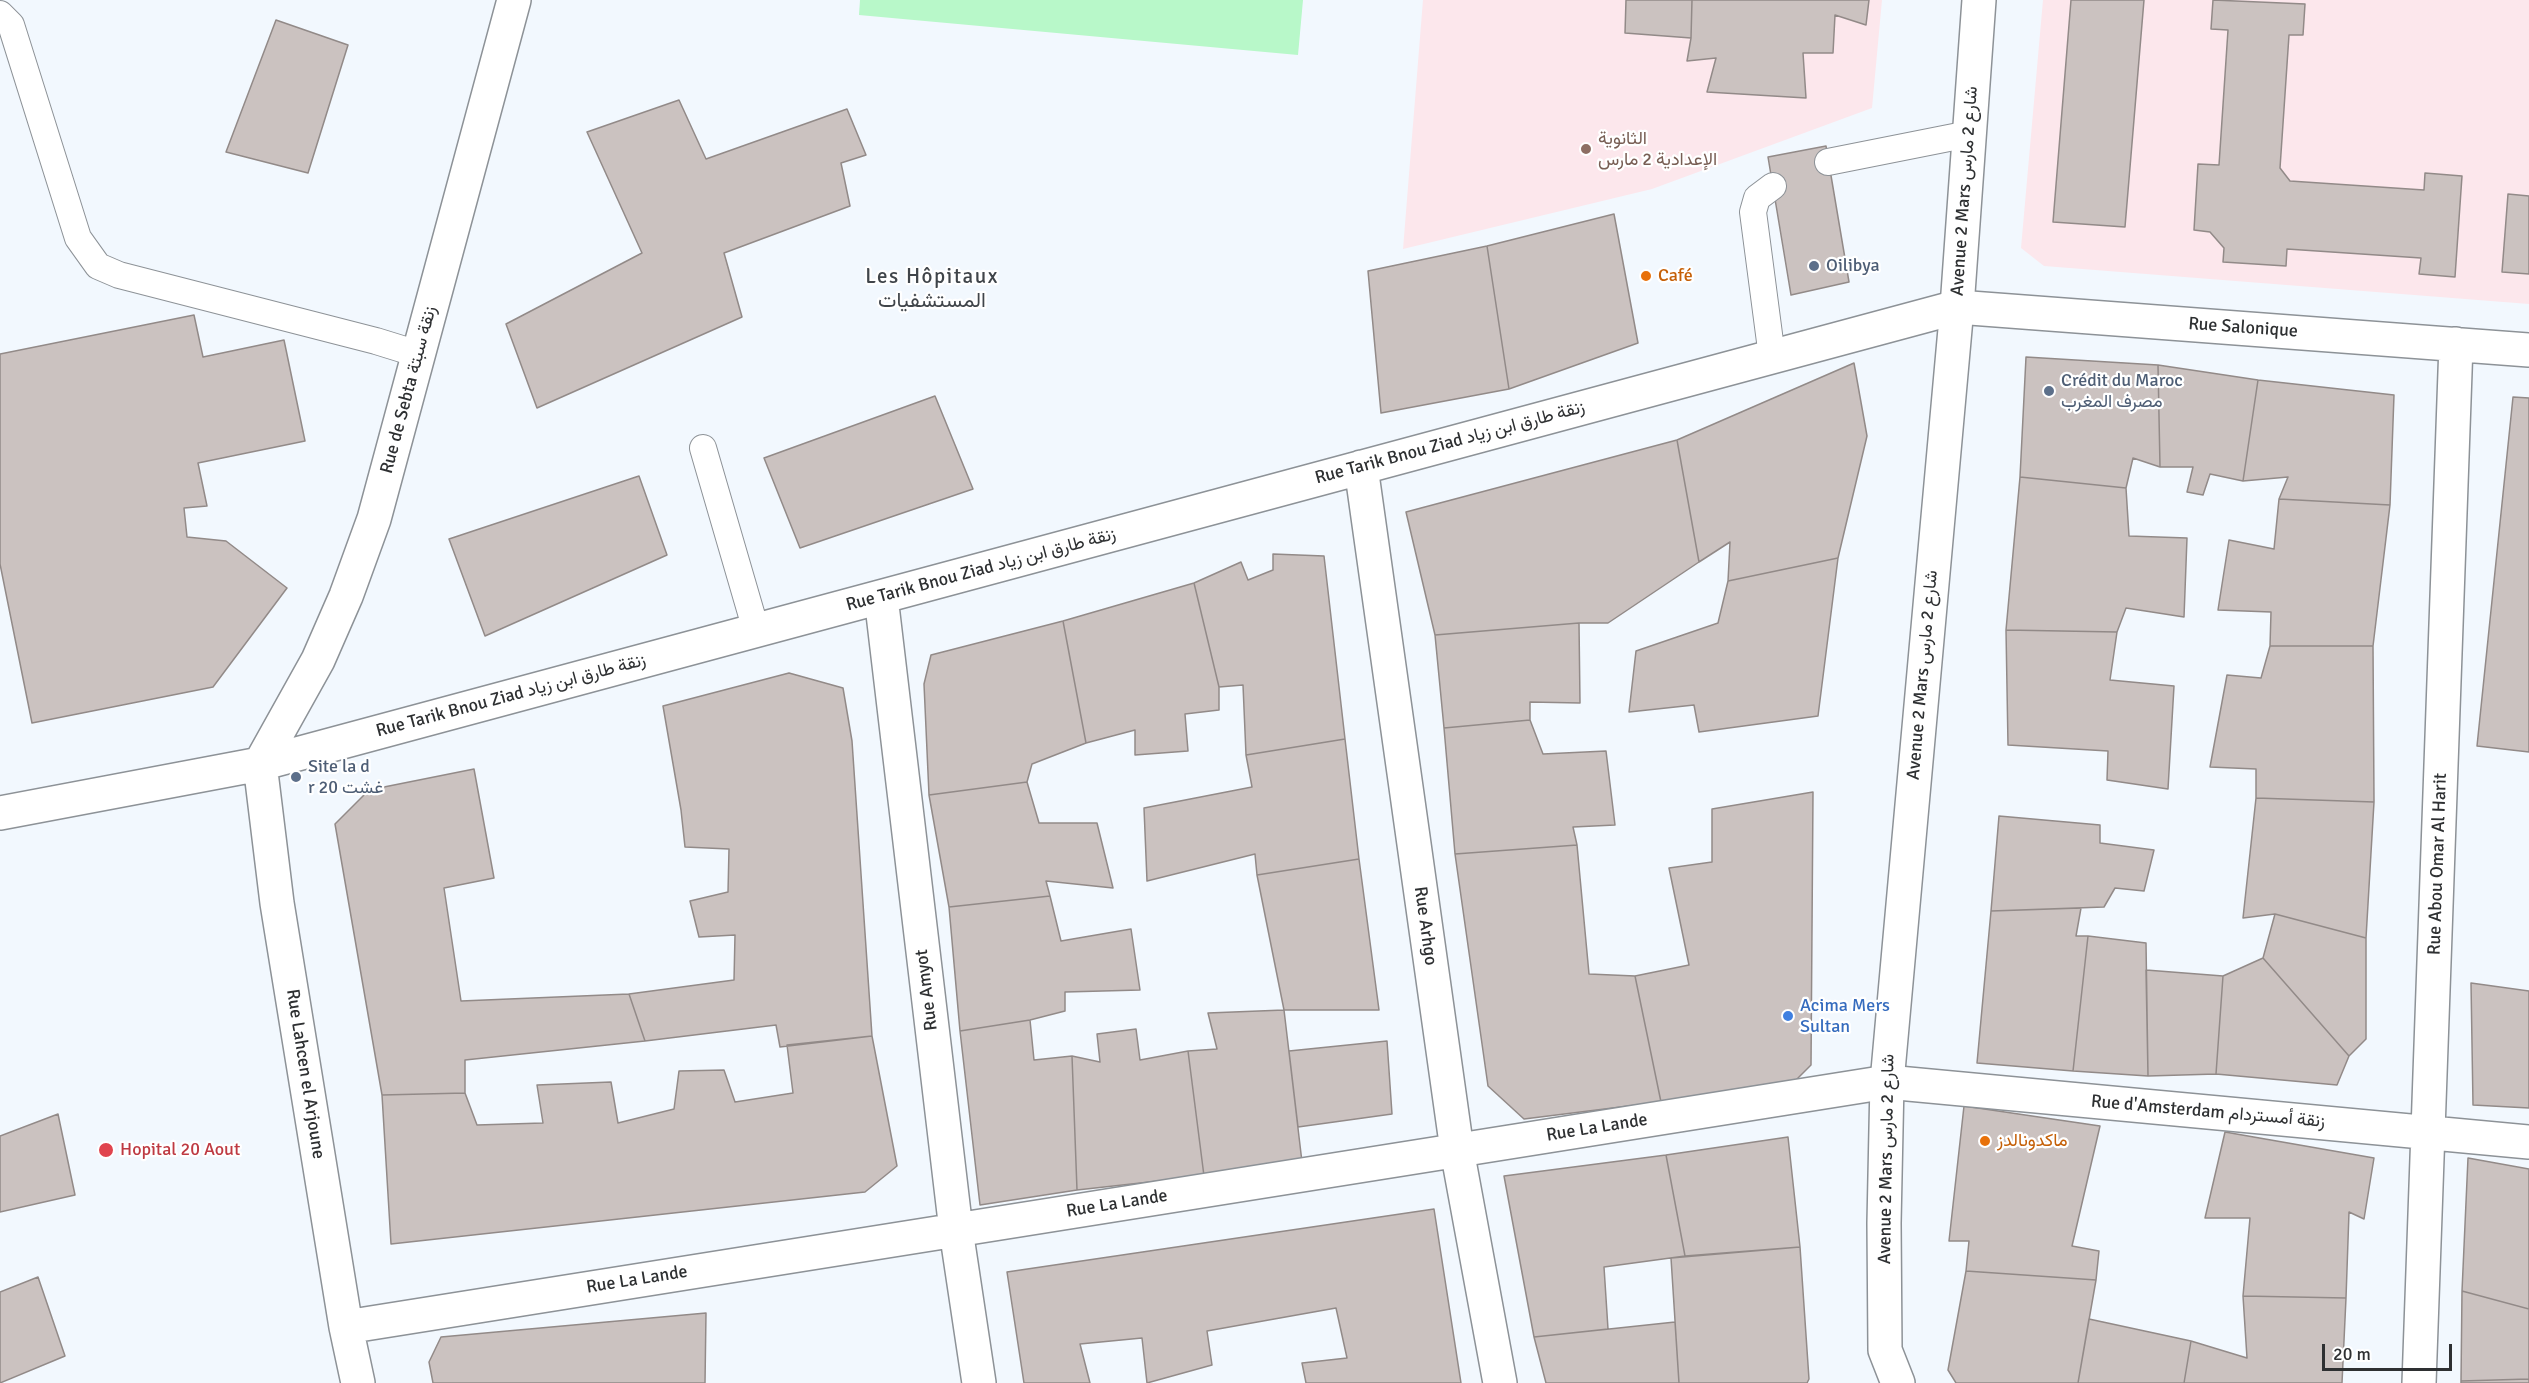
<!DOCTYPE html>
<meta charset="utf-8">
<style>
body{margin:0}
#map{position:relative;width:2529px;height:1383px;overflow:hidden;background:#f2f8fe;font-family:Signika,sans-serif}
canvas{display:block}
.scale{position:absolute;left:2322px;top:1344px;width:130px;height:27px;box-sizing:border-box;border:3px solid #2e3032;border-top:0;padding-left:8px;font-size:18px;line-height:21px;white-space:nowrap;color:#2e3032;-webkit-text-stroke:4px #fff;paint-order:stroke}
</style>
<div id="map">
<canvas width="2529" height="1383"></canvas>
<div class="scale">20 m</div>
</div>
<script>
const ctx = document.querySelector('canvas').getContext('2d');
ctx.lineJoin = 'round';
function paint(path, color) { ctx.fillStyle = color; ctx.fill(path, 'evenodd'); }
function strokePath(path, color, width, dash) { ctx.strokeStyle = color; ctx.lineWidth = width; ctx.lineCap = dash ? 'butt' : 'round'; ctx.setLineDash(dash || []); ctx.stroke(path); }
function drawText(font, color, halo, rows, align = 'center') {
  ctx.font = font + ' Signika,Vazirmatn,sans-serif'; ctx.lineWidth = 4.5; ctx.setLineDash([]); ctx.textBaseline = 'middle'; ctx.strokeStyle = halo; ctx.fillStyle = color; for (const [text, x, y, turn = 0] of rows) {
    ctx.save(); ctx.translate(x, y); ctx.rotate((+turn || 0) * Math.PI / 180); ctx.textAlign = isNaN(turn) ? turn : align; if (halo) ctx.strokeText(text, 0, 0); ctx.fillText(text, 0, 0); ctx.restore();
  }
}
const education = new Path2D(`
 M1423 0H1882L1872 108 1652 189 1403 249Z
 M2043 0H2529V304L2044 266 2021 248Z`);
const green = new Path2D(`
 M860 0H1303L1298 55 859 15Z`);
const building = new Path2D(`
 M1626 0H1692L1691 38 1625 33Z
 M1692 0H1869L1866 25 1835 15 1833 53H1803L1806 98 1707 92 1716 58 1687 61 1691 38Z
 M2071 0H2144L2125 227 2053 222Z
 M2213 0 2305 4 2303 35H2289L2280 168 2290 181 2424 190 2425 173 2462 176 2455 277 2419 274 2421 258 2287 249 2286 266 2223 262 2224 248 2210 232 2194 230 2198 164 2219 165 2228 30 2211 29Z
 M276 20 348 45 308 173 226 152Z
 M679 100 706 159 847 109 866 155 841 163 850 206 724 253 742 317 537 408 506 324 642 253 587 132Z
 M1826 146 1849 282 1791 295 1768 157Z
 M2508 194 2529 196V274L2502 272Z
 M1614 214 1638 343 1509 389 1487 246Z
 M1487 246 1509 389 1381 413 1368 271Z
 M194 315 203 357 284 340 305 441 198 463 207 506 184 508 187 537 226 541 287 588 213 687 32 723 0 564V354Z
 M2026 357 2158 365 2160 467 2133 458 2126 488 2020 477Z
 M1854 363 1867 436 1838 558 1728 581 1730 542 1699 562 1677 440Z
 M2158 365 2258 380 2243 481 2210 474 2203 495 2187 492 2193 467H2160Z
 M2258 380 2394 395 2390 505 2279 499 2288 477 2243 481Z
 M935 396 973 489 800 548 764 458Z
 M2513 397 2529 398V752L2477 746Z
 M1677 440 1699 562 1608 623H1579L1435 635 1406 512Z
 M639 476 667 555 485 636 449 539Z
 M2020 477 2126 488 2129 536 2187 538 2184 617 2126 608 2117 632 2006 630Z
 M2279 499 2390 505 2373 646H2270L2271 612 2218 610 2229 540 2274 549Z
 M1273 554 1324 556 1345 739 1246 755 1243 685 1219 687 1194 583 1241 562 1248 580 1273 570Z
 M1838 558 1818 716 1699 732 1694 705 1629 712 1636 651 1718 623 1728 581Z
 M1194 583 1219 687V710L1185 714 1188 751 1135 755V730L1086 743 1063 621Z
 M1063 621 1086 743 1032 764 1027 782 929 795 924 684 931 655Z
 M1579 623 1580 703 1530 702V720L1444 728 1435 635Z
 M2006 630 2117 632 2110 680 2174 686 2168 789 2107 780 2108 751 2008 745Z
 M2270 646H2373L2374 802 2256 798V769L2210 767 2227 675 2261 678Z
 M789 673 843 688 852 741 872 1036 780 1047 776 1025 645 1041 629 994 734 980 735 935 699 937 690 901 728 892 729 849 685 847 681 810 663 706Z
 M1530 720 1543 754 1606 751 1615 825 1573 827 1577 845 1455 854 1444 728Z
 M1345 739 1359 859 1257 875 1255 854 1147 881 1144 808 1252 787 1246 755Z
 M474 769 494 878 444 888 461 1001 629 994 645 1041 465 1060V1093L382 1095 335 824 369 790Z
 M1027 782 1039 823H1097L1113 888 1046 881 1050 896 949 907 929 795Z
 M1813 792 1811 1065 1793 1083 1661 1102 1635 976 1689 965 1669 868 1712 862V809Z
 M2256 798 2374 802 2366 938 2275 914 2243 918Z
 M1999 816 2100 825V843L2154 850 2144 891 2115 888 2104 907 1991 911Z
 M1577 845 1589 974 1635 976 1661 1102 1524 1119 1488 1086 1455 854Z
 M1359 859 1379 1010H1284L1257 875Z
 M1050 896 1061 941 1131 929 1140 990 1065 992V1011L1030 1020 960 1031 949 907Z
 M2081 908 2076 936H2088L2073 1071 1977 1063 1991 911Z
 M2275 914 2366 938V1039L2349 1056 2263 958Z
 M2088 936 2146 943 2148 1076 2073 1071Z
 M2263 958 2349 1056 2337 1085 2216 1074 2223 976Z
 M2146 970 2223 976 2216 1074 2148 1076Z
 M2471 983 2529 991V1108L2473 1105Z
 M1284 1010 1302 1162 1204 1176 1188 1051 1217 1049 1208 1013Z
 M1030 1020 1034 1060 1072 1056 1077 1190 980 1205 960 1031Z
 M1136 1029 1140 1060 1188 1051 1204 1176 1077 1190 1072 1056 1100 1062 1097 1034Z
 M872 1036 897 1166 865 1192 391 1244 382 1095 465 1093 477 1125 543 1123 537 1085 611 1082 618 1123 674 1109 679 1071 724 1070 735 1102 793 1093 787 1045Z
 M1387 1041 1392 1114 1298 1127 1289 1051Z
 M1964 1106 2100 1126 2072 1246 2099 1251 2096 1280 1966 1271 1969 1241H1949Z
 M58 1114 75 1195 0 1212V1136Z
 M2225 1132 2374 1158 2364 1219 2349 1212 2346 1298 2243 1296 2250 1218H2205Z
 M1788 1137 1800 1247 1685 1256 1666 1155Z
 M1666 1155 1685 1256 1604 1267 1608 1329 1534 1337 1504 1176Z
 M2468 1158 2529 1169V1309L2462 1291Z
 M1434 1209 1461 1383H1306L1302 1363 1347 1358 1336 1308 1207 1331 1212 1365 1147 1383 1142 1338 1080 1344 1090 1383H1024L1007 1272Z
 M1800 1247 1809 1379 1807 1383H1679L1671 1258Z
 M1966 1271 2096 1280 2078 1383H1956L1948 1370Z
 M38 1277 65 1356 0 1383V1292Z
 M2462 1291 2529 1309V1379L2461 1381Z
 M2243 1296 2346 1298 2342 1383H2184L2191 1341 2247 1358Z
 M706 1313 705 1383H433L429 1362 441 1337Z
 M2089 1319 2191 1341 2184 1383H2078Z
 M1675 1322 1679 1383H1546L1534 1337Z
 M2529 1379V1383H2461V1381Z`);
const lane = new Path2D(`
 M0 14 11 25 78 238 98 266 119 275 376 341 418 354
 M1828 162 1969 134
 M1772 357 1753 212 1757 198 1773 186
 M703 448 756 630`);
const street = new Path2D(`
 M1361 467 1457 1150 1500 1383
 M881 597 956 1230 979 1383
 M260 764 318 660 346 596 374 519 514 0
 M260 764 277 903 346 1327 358 1383
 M0 813 260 764 1957 307 2529 350
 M346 1327 1887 1082 2529 1142
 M2419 1383 2456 344`);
const secondary = new Path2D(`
 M1898 1383 1885 1350 1884 1223 1887 1082 1957 307 1979 0`);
const markers = [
 [1586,149,6,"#8d6e63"],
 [1814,266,6,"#5c6f8a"],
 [1646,276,6,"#e8710a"],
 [2049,391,6,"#5c6f8a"],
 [296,777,6,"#5c6f8a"],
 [1788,1016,6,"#3f7fe0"],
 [1985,1141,6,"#e8710a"],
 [106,1150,8,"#e0444e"]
];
const educationNames = [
 ["الثانوية",1598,139],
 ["الإعدادية 2 مارس",1598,160]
];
const streetNames = [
 ["Avenue 2 Mars شارع 2 مارس",1965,191,-86],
 ["Rue Salonique",2243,328,4],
 ["Rue de Sebta زنقة سبتة",409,390,-75],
 ["Rue Tarik Bnou Ziad زنقة طارق ابن زياد",1450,443,-15],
 ["Rue Tarik Bnou Ziad زنقة طارق ابن زياد",981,570,-15],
 ["Avenue 2 Mars شارع 2 مارس",1923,675,-85],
 ["Rue Tarik Bnou Ziad زنقة طارق ابن زياد",511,696,-15],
 ["Rue Abou Omar Al Harit",2438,864,-88],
 ["Rue Arhgo",1425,926,82],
 ["Rue Amyot",927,990,-97],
 ["Rue Lahcen el Arjoune",305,1074,81],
 ["Rue d'Amsterdam زنقة أمستردام",2208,1112,5],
 ["Rue La Lande",1597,1128,-9],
 ["Avenue 2 Mars شارع 2 مارس",1887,1159,-89],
 ["Rue La Lande",1117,1204,-9],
 ["Rue La Lande",637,1280,-9]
];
const serviceNames = [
 ["Oilibya",1826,266],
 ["Crédit du Maroc",2061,381],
 ["مصرف المغرب",2061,402],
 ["Site la d",308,767],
 ["r 20 غشت",308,788]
];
const foodNames = [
 ["Café",1658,276],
 ["ماكدونالدز",1997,1141]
];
const shopNames = [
 ["Acima Mers",1800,1006],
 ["Sultan",1800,1027]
];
const healthNames = [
 ["Hopital 20 Aout",120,1150]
];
const quarterNames = [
 ["Les Hôpitaux",932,277],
 ["المستشفيات",932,301]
];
paint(education, '#fce7ec');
paint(green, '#b8f8c9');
paint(building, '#cbc2c0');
strokePath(building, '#928a88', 1.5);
strokePath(lane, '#8d9297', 28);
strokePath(street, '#8d9297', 36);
strokePath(secondary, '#8d9297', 36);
strokePath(lane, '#fff', 26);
strokePath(street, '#fff', 33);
strokePath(secondary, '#fff', 33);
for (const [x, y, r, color] of markers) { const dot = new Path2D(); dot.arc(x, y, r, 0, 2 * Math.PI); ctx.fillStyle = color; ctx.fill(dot); strokePath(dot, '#fff', 2); }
drawText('18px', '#785e54', '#fff', educationNames, 'left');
drawText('18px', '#2e3032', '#fff', streetNames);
drawText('18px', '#4e5e75', '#fff', serviceNames, 'left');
drawText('18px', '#c56008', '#fff', foodNames, 'left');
drawText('18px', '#366cbe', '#fff', shopNames, 'left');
drawText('18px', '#be3a42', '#fff', healthNames, 'left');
ctx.letterSpacing = '1.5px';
drawText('21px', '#40454a', '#fff', quarterNames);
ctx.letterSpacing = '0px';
</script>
